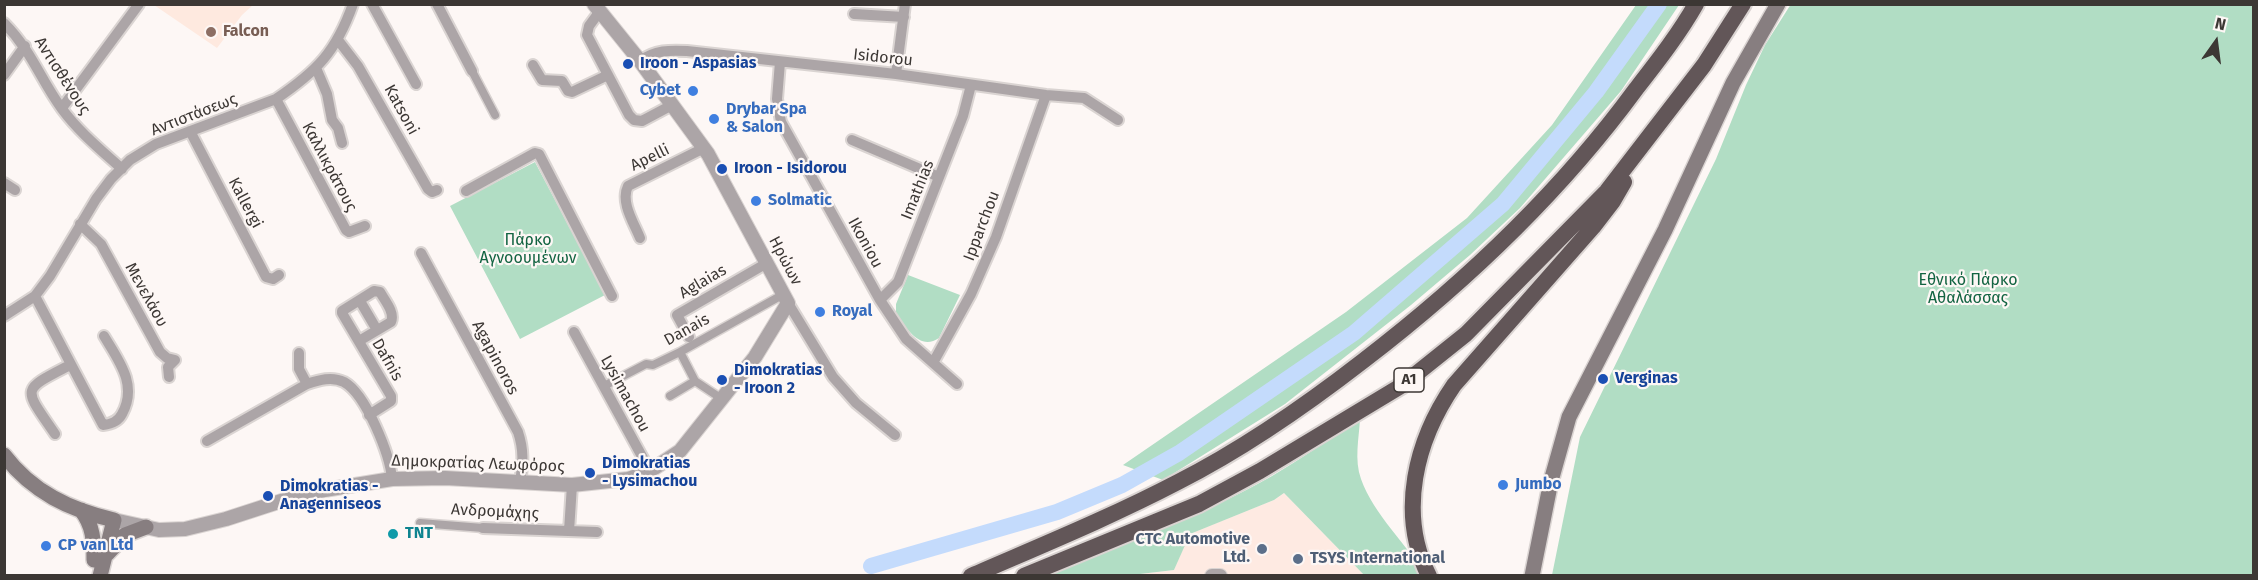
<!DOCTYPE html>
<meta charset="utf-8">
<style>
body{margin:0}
#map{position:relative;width:2258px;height:580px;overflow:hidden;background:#fdf7f5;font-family:"Fira Sans",sans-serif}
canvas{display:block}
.frame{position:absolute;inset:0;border:6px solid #3c3734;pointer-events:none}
.north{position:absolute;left:2186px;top:12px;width:60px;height:60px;-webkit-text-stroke:4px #fdf7f5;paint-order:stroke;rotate:14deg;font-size:16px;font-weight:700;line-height:24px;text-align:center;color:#3c3734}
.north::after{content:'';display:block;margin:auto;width:21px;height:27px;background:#3c3734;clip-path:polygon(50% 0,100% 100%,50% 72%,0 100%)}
</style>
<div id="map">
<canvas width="2258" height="580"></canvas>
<div class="frame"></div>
<div class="north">N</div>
</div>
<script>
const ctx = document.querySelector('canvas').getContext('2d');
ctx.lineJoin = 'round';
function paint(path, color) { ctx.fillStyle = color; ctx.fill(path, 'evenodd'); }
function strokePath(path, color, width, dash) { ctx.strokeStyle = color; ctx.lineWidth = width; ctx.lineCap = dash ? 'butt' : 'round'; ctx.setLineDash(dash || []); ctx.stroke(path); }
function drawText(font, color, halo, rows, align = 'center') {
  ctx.font = font + ' "Fira Sans",sans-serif'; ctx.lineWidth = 4.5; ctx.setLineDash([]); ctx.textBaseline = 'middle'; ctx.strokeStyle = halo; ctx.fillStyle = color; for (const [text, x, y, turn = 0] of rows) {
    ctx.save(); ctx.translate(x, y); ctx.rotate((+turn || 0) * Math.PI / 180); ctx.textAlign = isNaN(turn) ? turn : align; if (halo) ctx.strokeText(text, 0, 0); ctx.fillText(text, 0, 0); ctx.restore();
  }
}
const commercial = new Path2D(`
 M1284 493 1364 575 1123 576 1174 570 1189 534 1274 500Z`);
const built = new Path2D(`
 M154 5H253L242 15 217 48Z`);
const green = new Path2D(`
 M1791 4 2253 5V575H1552L1580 437 1716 159 1746 85 1765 45Z
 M1636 5H1679L1621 91 1520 208 1470 255 1411 305 1285 404 1163 480 1123 465 1346 312 1467 218 1552 125Z
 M535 162 605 295 520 339 450 206Z
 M908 275 960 295 939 338C920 351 908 329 896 316V304Z
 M1360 419C1359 438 1354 460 1361 479 1374 515 1406 543 1425 575H1364L1284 493 1274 500 1190 534 1174 570 1123 576H1045C1122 545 1200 517 1272 476 1302 458 1331 438 1360 419Z`);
const river = new Path2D(`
 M871 566 1057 512 1122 485 1179 453 1354 333 1503 204 1596 92 1659 4`);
const pedestrian = new Path2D(`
 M472 71 495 115
 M680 352 695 381 722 399
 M604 386 646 364 653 365 680 352 784 294
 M670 396 695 381
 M420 523 483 528`);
const minor = new Path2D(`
 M372 4 416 84
 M437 4 472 71
 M600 11 589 26 587 35 629 115 634 120 642 121 672 105
 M854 14 904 17
 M4 23C32 51 40 79 62 109 79 132 101 150 122 169
 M338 40 358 66 428 189 432 192 437 190
 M640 61C655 50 670 50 687 51L896 74 1046 95 1084 98 1118 120
 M780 62 777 99 781 122 880 300 906 339 957 384
 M533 65 542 80 562 81 568 91 572 92 608 75
 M316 68 327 94 332 120 338 128 342 143
 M896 74 905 4
 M4 75 25 46
 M276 99 346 230 349 232 365 226
 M62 108 139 4
 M190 131 266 277 273 279 279 275
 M852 140 939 177
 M4 183 15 190
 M466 191 535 153 539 154 612 296
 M80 224 101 244 160 352 167 358 175 360 168 367 169 377
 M640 238C634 223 620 202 628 186L704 148
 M421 253 518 432C524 450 523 463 520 482
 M35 296 103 425C111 424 118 422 122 414 138 385 119 361 104 336
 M880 300 898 282 963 116 971 85
 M360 301 377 330
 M788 303 833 377 856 403 895 435
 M4 316 35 296 50 276 96 199 111 179 130 160 156 144 276 99C317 71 336 52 353 4
 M574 332 650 471
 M689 337 677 315 767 263
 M359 341 391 322C395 312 385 301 380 292L374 291 342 311V313L391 396V401L369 415
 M299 353V369L307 384
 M934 361 971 294 996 237 1046 95
 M55 434C23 387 20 391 70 365
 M207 441 307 384C319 380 332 376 344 382 366 394 390 455 392 479
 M483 528 597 532
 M569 531 572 485`);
const tertiary = new Path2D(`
 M114 520 159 530 185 529 226 519 306 493 392 479 445 478 572 485 628 479 650 471 680 451 755 357 788 303 708 154 640 61 594 4
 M1212 576H1220`);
const secondary = new Path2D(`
 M4 455C32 492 70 510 114 520L100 576
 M81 510C93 525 94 541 94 560
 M107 554 125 535 146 527
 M1532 576 1551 481 1569 417 1665 230 1733 83 1778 4`);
const trunk = new Path2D(`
 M971 576C1040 546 1111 517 1178 482 1243 449 1305 406 1363 361 1466 282 1559 194 1636 89 1657 62 1679 34 1696 4
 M1024 576 1199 504 1260 471 1401 386 1466 334 1607 191 1704 65 1743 4
 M1429 576C1397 513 1416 440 1454 385L1593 227 1613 201 1624 182`);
const markers = [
 [211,32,6,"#8d6e63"],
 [628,64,6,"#1a4fb4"],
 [693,91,6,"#3f7fe0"],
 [714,119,6,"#3f7fe0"],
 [722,169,6,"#1a4fb4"],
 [756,201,6,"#3f7fe0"],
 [820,312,6,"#3f7fe0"],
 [1603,379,6,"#1a4fb4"],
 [722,380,6,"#1a4fb4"],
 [590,473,6,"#1a4fb4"],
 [1503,485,6,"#3f7fe0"],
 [268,496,6,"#1a4fb4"],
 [393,534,6,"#0f9aa8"],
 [46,546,6,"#3f7fe0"],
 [1262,549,6,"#5c6f8a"],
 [1298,559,6,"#5c6f8a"]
];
const shields = [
 [1409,380,30]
];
const shieldNames = [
 ["A1",1409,380]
];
const educationNames = [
 ["Falcon",223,32]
];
const streetNames = [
 ["Isidorou",883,58,6],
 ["Αντισθένους",62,76,57],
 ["Katsoni",401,110,61],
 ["Αντιστάσεως",194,115,-21],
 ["Apelli",650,158,-26],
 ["Καλλικράτους",329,167,62],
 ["Imathias",918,190,-68],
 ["Kallergi",245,203,62],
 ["Ipparchou",982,226,-69],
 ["Ikoniou",865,243,61],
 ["Ηρώων",785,261,62],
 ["Aglaias",703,282,-30],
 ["Μενελάου",146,295,61],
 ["Danais",687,330,-29],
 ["Agapinoros",495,358,62],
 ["Dafnis",387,360,60],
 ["Lysimachou",625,394,61],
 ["Δημοκρατίας Λεωφόρος",478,464,2],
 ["Ανδρομάχης",495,512,3]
];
const transitNames = [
 ["Iroon - Aspasias",640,64],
 ["Iroon - Isidorou",734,169],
 ["Dimokratias",734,371],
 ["- Iroon 2",734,389],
 ["Verginas",1615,379],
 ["Dimokratias",602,464],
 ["- Lysimachou",602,482],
 ["Dimokratias -",280,487],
 ["Anagenniseos",280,505]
];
const shopNames = [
 ["Cybet",681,91,"right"],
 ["Drybar Spa",726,110],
 ["& Salon",726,128],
 ["Solmatic",768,201],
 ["Royal",832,312],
 ["Jumbo",1515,485],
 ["CP van Ltd",58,546]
];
const parkNames = [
 ["Πάρκο",528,241],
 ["Αγνοουμένων",528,259],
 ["Εθνικό Πάρκο",1968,281],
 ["Αθαλάσσας",1968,299]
];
const cultureNames = [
 ["TNT",405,534]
];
const serviceNames = [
 ["CTC Automotive",1250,540],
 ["Ltd.",1250,558],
 ["TSYS International",1310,559,"left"]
];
paint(commercial, '#feeae2');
paint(built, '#fee9df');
paint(green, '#b1ddc4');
strokePath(river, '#c4dbfc', 16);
strokePath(pedestrian, '#dad4d2', 11);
strokePath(minor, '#dad4d2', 14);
strokePath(tertiary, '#dad4d2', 16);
strokePath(secondary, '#dad4d2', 18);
strokePath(trunk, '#dad4d2', 20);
strokePath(pedestrian, '#aca5a7', 8);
strokePath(minor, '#aca5a7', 10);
strokePath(tertiary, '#aca5a7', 14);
strokePath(secondary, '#877e80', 15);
strokePath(trunk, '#625658', 16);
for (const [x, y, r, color] of markers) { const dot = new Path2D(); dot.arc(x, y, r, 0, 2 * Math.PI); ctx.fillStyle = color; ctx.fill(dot); strokePath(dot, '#fdf7f5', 2); }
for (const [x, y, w] of shields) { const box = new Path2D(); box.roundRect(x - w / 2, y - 12, w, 24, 4.5); ctx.fillStyle = '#fdf7f5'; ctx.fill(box); strokePath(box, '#3c3734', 1.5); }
drawText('bold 15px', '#3c3734', null, shieldNames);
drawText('bold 16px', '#785e54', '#fdf7f5', educationNames, 'left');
drawText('16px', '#3c3734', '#fdf7f5', streetNames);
drawText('bold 16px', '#164399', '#fdf7f5', transitNames, 'left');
drawText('bold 16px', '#366cbe', '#fdf7f5', shopNames, 'left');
drawText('16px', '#136442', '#fdf7f5', parkNames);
drawText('bold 16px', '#0d838f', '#fdf7f5', cultureNames, 'left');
drawText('bold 16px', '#4e5e75', '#fdf7f5', serviceNames, 'right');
</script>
